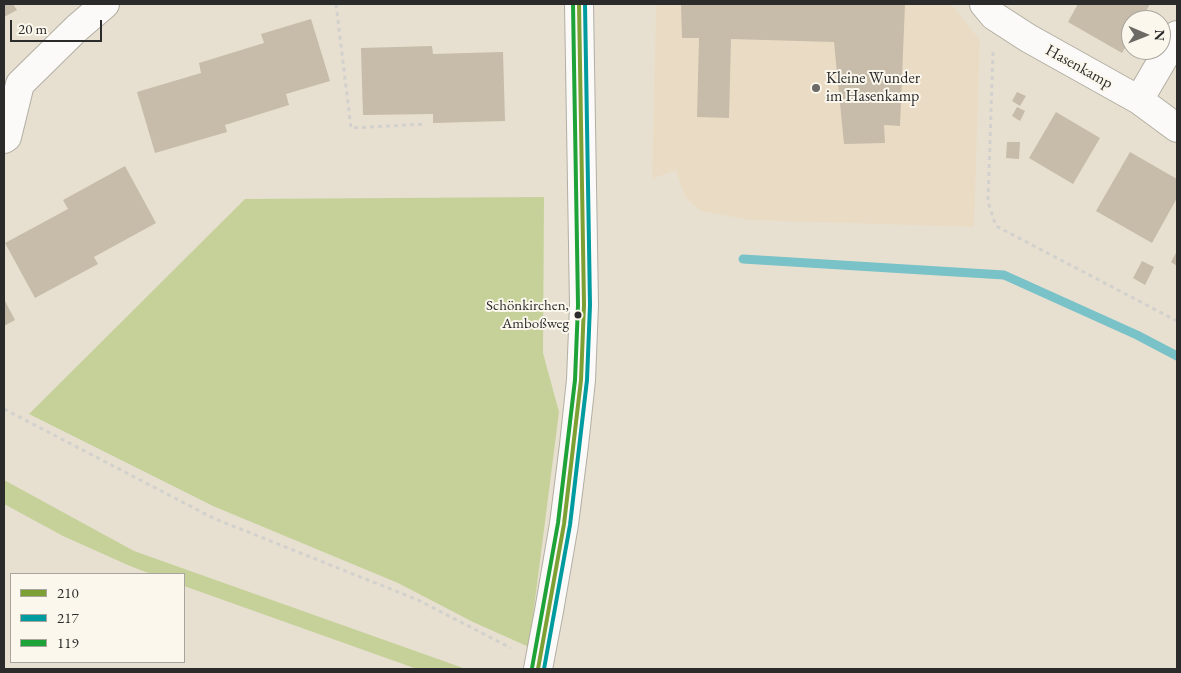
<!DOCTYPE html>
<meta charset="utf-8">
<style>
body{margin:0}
#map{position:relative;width:1181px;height:673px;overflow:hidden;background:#e7e0d0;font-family:"EB Garamond",serif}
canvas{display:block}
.frame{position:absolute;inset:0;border:5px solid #2b2b2b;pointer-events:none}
.legend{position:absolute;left:10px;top:573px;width:175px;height:90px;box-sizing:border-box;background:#fbf7ec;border:1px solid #a8a59f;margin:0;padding:6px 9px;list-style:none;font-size:15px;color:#2b2b2b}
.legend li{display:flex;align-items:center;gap:10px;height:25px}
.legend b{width:25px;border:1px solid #a8a59f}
.north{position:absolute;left:1121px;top:10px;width:50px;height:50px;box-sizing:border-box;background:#fbf7ec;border:1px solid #a8a59f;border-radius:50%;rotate:91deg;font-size:14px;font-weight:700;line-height:20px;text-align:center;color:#2b2b2b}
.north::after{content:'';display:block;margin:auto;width:18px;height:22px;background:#6d6a65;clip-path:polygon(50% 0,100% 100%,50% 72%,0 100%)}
.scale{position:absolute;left:10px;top:20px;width:92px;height:22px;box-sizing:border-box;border:2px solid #2b2b2b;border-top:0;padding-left:6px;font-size:15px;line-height:18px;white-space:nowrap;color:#2b2b2b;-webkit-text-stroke:4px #fbf7ec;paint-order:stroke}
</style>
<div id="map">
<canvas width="1181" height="673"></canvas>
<div class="frame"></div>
<ul class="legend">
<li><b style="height:6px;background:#7da034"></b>210</li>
<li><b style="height:6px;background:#009b9f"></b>217</li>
<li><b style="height:6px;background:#1ea339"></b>119</li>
</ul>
<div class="north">N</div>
<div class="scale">20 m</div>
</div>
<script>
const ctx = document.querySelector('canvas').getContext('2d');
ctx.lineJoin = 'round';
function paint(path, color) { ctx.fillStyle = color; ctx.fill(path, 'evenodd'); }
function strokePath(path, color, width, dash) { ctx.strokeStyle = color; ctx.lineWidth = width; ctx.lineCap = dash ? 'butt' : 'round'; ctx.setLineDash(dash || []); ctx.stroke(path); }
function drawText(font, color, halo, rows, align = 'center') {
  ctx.font = font + ' "EB Garamond",serif'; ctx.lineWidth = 4; ctx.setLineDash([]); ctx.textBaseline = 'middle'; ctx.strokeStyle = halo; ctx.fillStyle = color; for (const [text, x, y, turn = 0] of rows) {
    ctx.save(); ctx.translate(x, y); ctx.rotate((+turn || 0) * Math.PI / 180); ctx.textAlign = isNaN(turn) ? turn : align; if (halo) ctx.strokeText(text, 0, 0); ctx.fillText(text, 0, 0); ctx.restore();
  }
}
const built = new Path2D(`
 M656 4H951L980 40 974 227 750 220 701 211 685 197 676 170 652 179Z`);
const green = new Path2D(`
 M544 197 543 353 559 412 529 647 473 622 398 583 213 506 29 414 245 199Z
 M4 480 134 551 466 669H417L184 586V574H151L130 566 63 536 4 504Z`);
const stream = new Path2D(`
 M743 259 1004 275 1137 335 1177 356`);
const building = new Path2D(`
 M4 4H13L17 10 4 17Z
 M681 4H905L900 126 884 125 885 143 844 144 834 42 731 39 729 118 697 117 699 38H682Z
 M1078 4H1150L1141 20H1131V40L1130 39 1122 53 1068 22Z
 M311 19 330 81 286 94 289 105 225 125 227 132 155 153 137 92 201 73 199 63 264 43 261 34Z
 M432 46 433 54 503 52 505 121 433 123V114L363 115 361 48Z
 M1017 92 1026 96 1020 106 1012 101Z
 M1017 107 1025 111 1020 121 1012 116Z
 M1056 112 1100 138 1073 184 1029 158Z
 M1007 142H1020L1019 159 1006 158Z
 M1130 152 1177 179V198L1152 243 1096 211Z
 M125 166 156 223 94 257 98 264 35 298 5 243 68 209 63 200Z
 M1177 251V266L1171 262Z
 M1142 261 1154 267 1145 285 1133 278Z
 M4 299 15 320 4 326Z`);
const path = new Path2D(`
 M336 4 351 128 425 124
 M993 52 988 202 996 226 1177 321
 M4 409 213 518 418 600 511 648`);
const minor = new Path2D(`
 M984 4 994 16 1028 38 1139 100 1177 128
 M1139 100 1177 35
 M4 139 7 137 20 84 77 28 105 4
 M538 669 549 611 564 524 574 445 581 380 584 305 579 4`);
const bus1 = new Path2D(`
 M538 669 564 524 581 380 584 305 579 4`);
const bus2 = new Path2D(`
 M544 669 570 525 587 380 590 305 585 4`);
const bus3 = new Path2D(`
 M532 668 558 523 575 380 578 305 573 4`);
const markers = [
 [816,88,5,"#6d6a65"],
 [578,315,4.5,"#2b2b2b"]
];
const busNames = [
 ["Schönkirchen,",569,306],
 ["Amboßweg",569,324]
];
const streetNames = [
 ["Hasenkamp",1079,67,29]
];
const poiNames = [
 ["Kleine Wunder",826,79],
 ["im Hasenkamp",826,97]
];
paint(built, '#eadcc4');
paint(green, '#c5d198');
strokePath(stream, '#78c2c8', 9);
paint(building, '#c7bba9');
strokePath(minor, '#b2aea3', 30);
strokePath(path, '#d3d1cd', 3, [4, 4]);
strokePath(minor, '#fbfaf8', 28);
strokePath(bus1, '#7da034', 4);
strokePath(bus2, '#009b9f', 4);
strokePath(bus3, '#1ea339', 4);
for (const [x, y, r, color] of markers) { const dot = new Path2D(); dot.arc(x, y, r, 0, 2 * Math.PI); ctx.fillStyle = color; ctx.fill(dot); strokePath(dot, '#fbf7ec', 2); }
drawText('15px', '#2b2b2b', '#fbf7ec', busNames, 'right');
drawText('16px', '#2b2b2b', '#fbf7ec', streetNames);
drawText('16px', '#2b2b2b', '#fbf7ec', poiNames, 'left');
</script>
